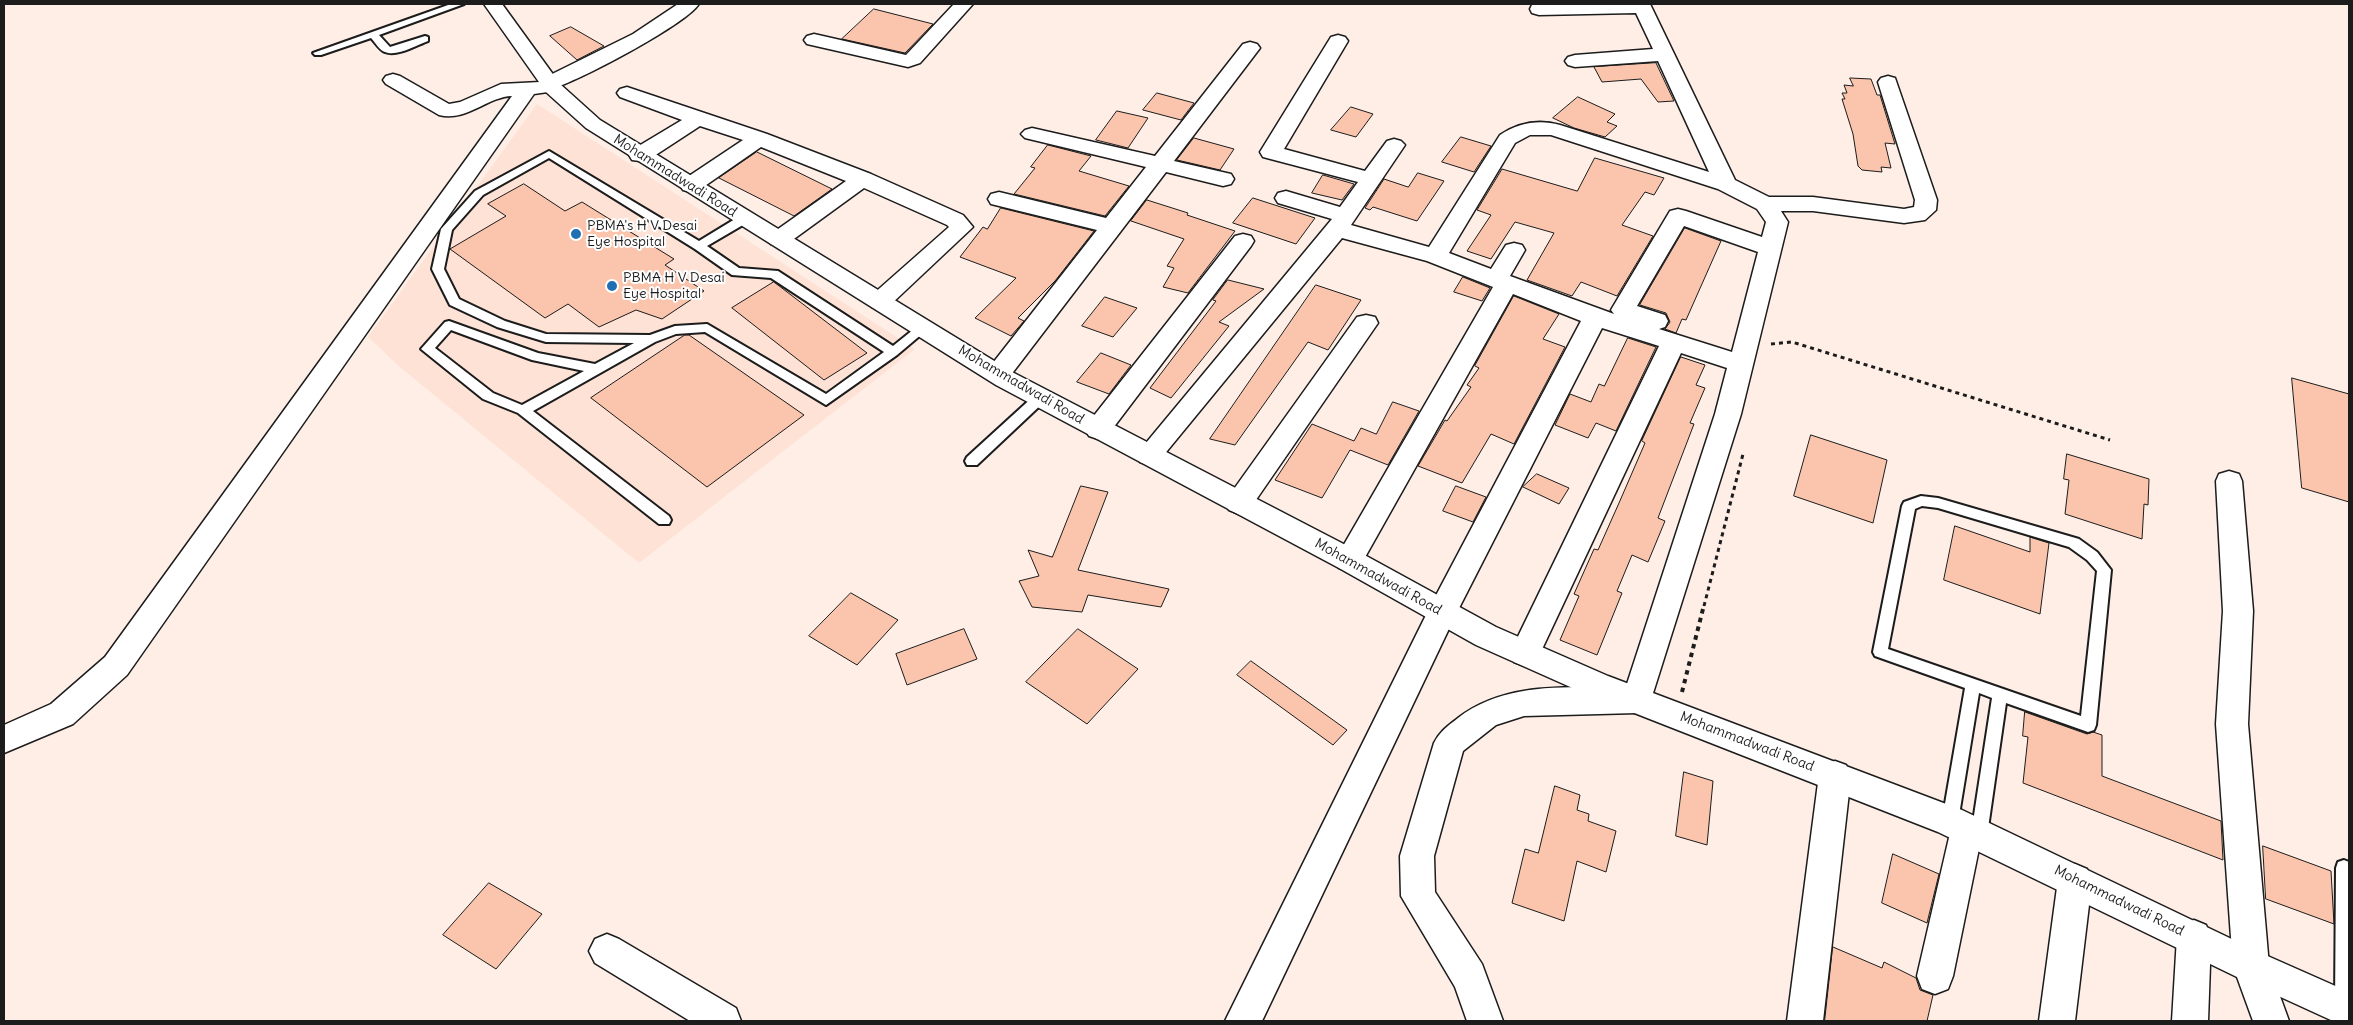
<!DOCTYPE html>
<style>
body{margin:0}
#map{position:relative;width:2353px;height:1025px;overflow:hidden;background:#feeee6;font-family:Delius,sans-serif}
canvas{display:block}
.frame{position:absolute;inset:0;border:5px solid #1c1c1c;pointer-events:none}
</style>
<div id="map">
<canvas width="2353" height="1025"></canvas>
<div class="frame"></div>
</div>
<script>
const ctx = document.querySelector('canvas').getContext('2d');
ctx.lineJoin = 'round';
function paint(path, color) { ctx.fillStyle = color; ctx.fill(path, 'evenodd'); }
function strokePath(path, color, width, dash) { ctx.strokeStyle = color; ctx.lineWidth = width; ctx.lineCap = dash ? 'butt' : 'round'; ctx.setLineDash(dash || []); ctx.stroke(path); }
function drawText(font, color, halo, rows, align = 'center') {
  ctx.font = font + ' Delius,sans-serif'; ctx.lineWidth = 4; ctx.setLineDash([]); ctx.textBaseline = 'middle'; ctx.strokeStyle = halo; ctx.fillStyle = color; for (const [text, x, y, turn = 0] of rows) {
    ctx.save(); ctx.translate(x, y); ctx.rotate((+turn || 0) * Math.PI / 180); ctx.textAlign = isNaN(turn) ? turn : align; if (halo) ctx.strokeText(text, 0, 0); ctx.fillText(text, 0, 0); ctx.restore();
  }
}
const built = new Path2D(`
 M537 104 915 349 639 563 400 367 368 337Z`);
const building = new Path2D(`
 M874 9 933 24 905 53 842 39Z
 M571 27 604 46 577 60 550 36Z
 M1656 63 1674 101 1658 102 1641 79 1602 82 1594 67Z
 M1850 78 1871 79 1877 95H1880L1895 144 1885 143 1891 168 1881 167 1882 172 1862 170 1858 166 1853 134 1842 99H1845L1842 93H1847L1844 85 1853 86Z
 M1157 93 1194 103 1181 120 1143 110Z
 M1578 97 1615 114 1607 122 1617 126 1605 137 1574 128 1553 118Z
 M1351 107 1373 114 1356 137 1331 130Z
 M1117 111 1148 118 1128 148 1096 140Z
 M1461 137 1491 146 1474 172 1442 162Z
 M1194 138 1234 149 1220 170 1177 160Z
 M1048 145 1091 156 1079 171 1129 186 1105 216 1014 194 1035 168 1031 167Z
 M757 152 832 189 794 216 719 178Z
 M1595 158 1664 178 1654 195 1645 192 1622 225 1653 236 1617 296 1581 282 1572 296 1527 280 1554 233 1515 222 1491 259 1467 251 1491 215 1477 210 1502 169 1577 191Z
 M1418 173 1444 181 1417 221 1373 207 1370 210 1365 208 1384 179 1408 187Z
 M1323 175 1354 184 1342 200 1312 193Z
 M524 184 565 211 582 202 674 259 665 265 704 291 662 319 636 310 599 327 568 304 545 318 450 249 506 216 488 204Z
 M1253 198 1315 218 1296 244 1233 223Z
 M1147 200 1188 213 1187 215 1235 231 1188 293 1163 287 1174 268 1167 266 1184 239 1131 221Z
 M1001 208 1094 231 1055 281 1018 318 1024 321 1011 336 975 318 1016 278 960 257 983 227 987 229Z
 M1685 228 1721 241 1686 320 1682 319 1676 333 1665 329 1670 322 1666 313 1640 305Z
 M1463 277 1490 288 1482 301 1454 292Z
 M1228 280 1264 289 1219 322 1229 326 1171 398 1150 388 1216 301 1213 300Z
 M774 282 867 353 824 380 732 308Z
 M1316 285 1361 300 1328 350 1308 342 1235 445 1210 439Z
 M1514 296 1559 314 1543 339 1565 347 1514 444 1491 434 1462 483 1418 466 1445 420 1447 421 1471 387 1467 385 1479 368 1475 366Z
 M1105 297 1137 308 1113 337 1082 326Z
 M685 335H689L804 415 707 487 591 398Z
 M1628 338 1656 347 1616 431 1596 423 1588 438 1555 425 1570 394 1591 402 1599 384 1604 386Z
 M1101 353 1131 365 1109 394 1077 382Z
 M1681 357 1705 365 1696 385 1705 388 1690 423 1694 424 1658 518 1665 521 1648 562 1632 555 1617 591 1622 593 1597 655 1560 640 1579 596 1574 594 1594 549 1598 550 1619 503 1645 443 1642 441Z
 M2292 378 2349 394V502L2302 488Z
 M1393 402 1419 411 1388 465 1350 450 1322 498 1275 480 1312 424 1354 441 1361 428 1376 434Z
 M1811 435 1887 460 1873 523 1794 496Z
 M2067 454 2149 479 2148 505 2144 504 2142 539 2065 514 2069 480 2064 479Z
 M1537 474 1569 488 1559 504 1523 487Z
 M1081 486 1108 492 1078 570 1169 589 1161 607 1088 595 1082 612 1032 607 1019 581 1039 576 1028 550 1052 557Z
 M1456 486 1486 497 1473 522 1443 511Z
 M1955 526 2030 552V537L2049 543 2040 614 1944 580Z
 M851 593 898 620 857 665 809 636Z
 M964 629 977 659 907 685 896 654Z
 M1078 629 1138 669 1087 724 1026 682Z
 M1251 661 1347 730 1333 745 1237 675Z
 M2025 712 2087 734 2093 732 2102 735V776L2221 821 2223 860 2023 783 2028 737 2023 736Z
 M1684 772 1713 781 1707 845 1676 836Z
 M1555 786 1580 795 1577 810 1589 814 1588 821 1616 831 1606 872 1577 861 1564 921 1512 903 1525 849 1538 853Z
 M2263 846 2331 871 2334 924 2266 899Z
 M1893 854 1939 874 1927 923 1882 903Z
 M489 883 542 914 496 969 443 935Z
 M1833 947 1882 968 1884 962 1916 978 1920 990 1933 995 1927 1021H1825Z`);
const pathFar1 = new Path2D(`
 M1771 344 1792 342 2110 440
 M1704 606 1743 454`);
const path = new Path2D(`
 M1682 692 1704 605`);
const lane = new Path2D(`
 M451 4H464L379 35 390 47 425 36 428 37V41C417 45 397 57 385 52 380 51 375 42 371 38L321 55H315L313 53Z
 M549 151 699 241 740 216H748V222L707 246 739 268 778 271 893 346 919 325 923 324 929 328 897 355 826 405 705 332 676 334 655 342 533 411 669 516 671 520 669 524H659L518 413 483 399 421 349 445 322 449 321 538 353 595 364 634 343 546 342 497 327 450 305 432 269 441 229 475 191ZM549 158 695 249 732 275 771 278 884 352 826 394 707 324 675 326 650 335 546 334 505 321 459 299 444 269 452 230 483 195ZM451 330 532 360 584 371 522 405 493 393 435 348Z
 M1040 393 1046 398 1045 401 977 465H967L965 461 967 457 1035 395Z
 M1921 496 1938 498 2079 539 2097 552 2111 570 2096 725 2094 730 2088 732 2006 703 1987 835 1985 840 1979 843 1973 840 1971 835 1992 698 1979 693 1958 821 1956 826 1950 829 1944 826 1942 821 1965 688 1875 656 1873 652 1902 506 1904 502ZM1922 506 1938 508 2069 547 2087 560 2097 571 2081 716 1888 649 1915 509Z
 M2344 860 2349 862V1014L2344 1016 2338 1013 2335 1007 2336 868 2338 862Z`);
const street = new Path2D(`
 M678 4H699C685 25 577 82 551 89L548 92 534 94 127 675 73 724 4 753V725L51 704 105 657 512 96C487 97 466 122 439 115L386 84 383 80 386 76 393 74 400 76 449 104 460 102 501 84 540 82 542 79 633 34Z
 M954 4H973L920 63 908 67 807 44 804 40 807 36 814 34 906 55Z
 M1537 4H1650L1735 180 1769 197H1813L1904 209 1914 207 1915 200 1878 82 1881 78 1888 76 1895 78 1937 200 1936 210 1925 220 1904 223 1813 211H1781L1788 222 1741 414 1648 709 1637 713 1524 716 1496 725 1463 751 1434 856 1435 892 1482 964 1503 1021H1467L1455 987 1401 896 1400 856 1434 743C1440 731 1448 726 1458 718 1506 681 1568 688 1626 687L1715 414 1727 368 1681 353 1536 662 1525 666 1514 662 1510 653 1659 346 1602 328 1456 614 1262 1021H1225L1432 603 1581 321 1513 294 1359 568 1349 571 1339 568 1335 560 1493 287 1427 261 1342 238 1158 462 1149 465 1140 462 1136 455 1332 219 1278 203 1275 198 1278 193 1286 191 1340 207 1358 182 1263 157 1260 152 1331 37 1338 35 1345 37 1348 41 1284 149 1365 171 1387 141 1394 139 1401 141 1405 145 1351 225 1429 247 1500 135C1518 123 1539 119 1560 125L1709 172 1658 61 1575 67 1568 65 1565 61 1568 57 1575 55 1653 49 1636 13 1539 15 1532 13 1530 9 1532 5ZM1530 135H1551L1718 189 1757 209 1766 222 1762 237 1686 211 1678 209 1670 211 1611 310 1614 314 1510 276 1525 250 1522 245 1514 243 1506 245 1491 269 1449 253 1515 143ZM1684 226 1758 252 1732 352 1659 329 1665 327 1668 321 1665 315 1637 306Z
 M1250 42 1257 44 1260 48 1174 161 1231 174 1234 179 1231 184 1223 186 1166 172 1007 380 998 383 989 380 985 374 989 368 1097 230 991 204 988 199 991 194 999 192 1106 218 1146 167 1025 138 1021 134 1025 130 1032 128 1155 156 1243 44Z
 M627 87 767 134 871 174 963 215 973 227 888 307 880 309 872 307 868 301 872 295 949 227 947 225 864 188 787 244 779 246 771 244 768 239 771 234 846 181 761 147 699 190 691 192 683 190 680 185 683 180 743 140 700 126 648 160 640 161 632 160 629 155 632 150 682 120 620 97 617 93 620 89Z
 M1243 234 1251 236 1254 241 1251 246 1107 436 1098 439 1089 436 1085 429 1089 422 1235 236Z
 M1366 315 1375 317 1378 323 1249 510 1239 514 1229 510 1225 503 1229 496 1357 317Z
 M2229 471 2239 474 2242 481 2253 611 2248 724 2269 966 2289 1021H2253L2233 966 2216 724 2223 611 2216 481 2219 474Z
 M1835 761 1846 765 1851 775 1823 1021H1787L1819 775 1824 765Z
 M1967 814 1979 818 1983 829 1953 976 1948 989 1935 994 1922 989 1917 976 1951 829 1955 818Z
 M2075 864 2087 869 2092 880 2075 1021H2039L2058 880 2063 869Z
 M2194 920 2206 925 2211 937 2208 1021H2172L2177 937 2182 925Z
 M607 934 619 939 736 1008 741 1021H690L595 963 589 951 595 939Z`);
const secondary = new Path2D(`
 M484 4H502L560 84 600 120 1014 373 1359 552 1496 627 1608 676 1962 810 2263 954 2349 992V1021H2333L2239 978 1938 832 1586 694 1476 645 1339 568 996 385 586 128 546 92Z`);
const markers = [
 [576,234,6,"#1f6fb2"],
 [612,286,6,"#1f6fb2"]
];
const streetNames = [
 ["Mohammadwadi Road",675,176,32],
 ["Mohammadwadi Road",1021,385,30],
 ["Mohammadwadi Road",1378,577,29],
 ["Mohammadwadi Road",1747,742,21],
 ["Mohammadwadi Road",2119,901,26]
];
const poiNames = [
 ["PBMA's H V Desai",587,226],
 ["Eye Hospital",587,242],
 ["PBMA H V Desai",623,278],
 ["Eye Hospital",623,294]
];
paint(built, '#fde2d5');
paint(building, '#fac5ac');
strokePath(building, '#1c1c1c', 1);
strokePath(lane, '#1c1c1c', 4);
strokePath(street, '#1c1c1c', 3);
strokePath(secondary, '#1c1c1c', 3);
strokePath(pathFar1, '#1c1c1c', 3, [4, 4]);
strokePath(path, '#1c1c1c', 4, [4.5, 4.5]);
paint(lane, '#fff');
paint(street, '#fff');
paint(secondary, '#fff');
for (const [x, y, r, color] of markers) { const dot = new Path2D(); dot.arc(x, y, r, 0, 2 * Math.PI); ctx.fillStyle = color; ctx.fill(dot); strokePath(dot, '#fff', 2); }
drawText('14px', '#1c1c1c', '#fff', streetNames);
drawText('14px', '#1c1c1c', '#fff', poiNames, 'left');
</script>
